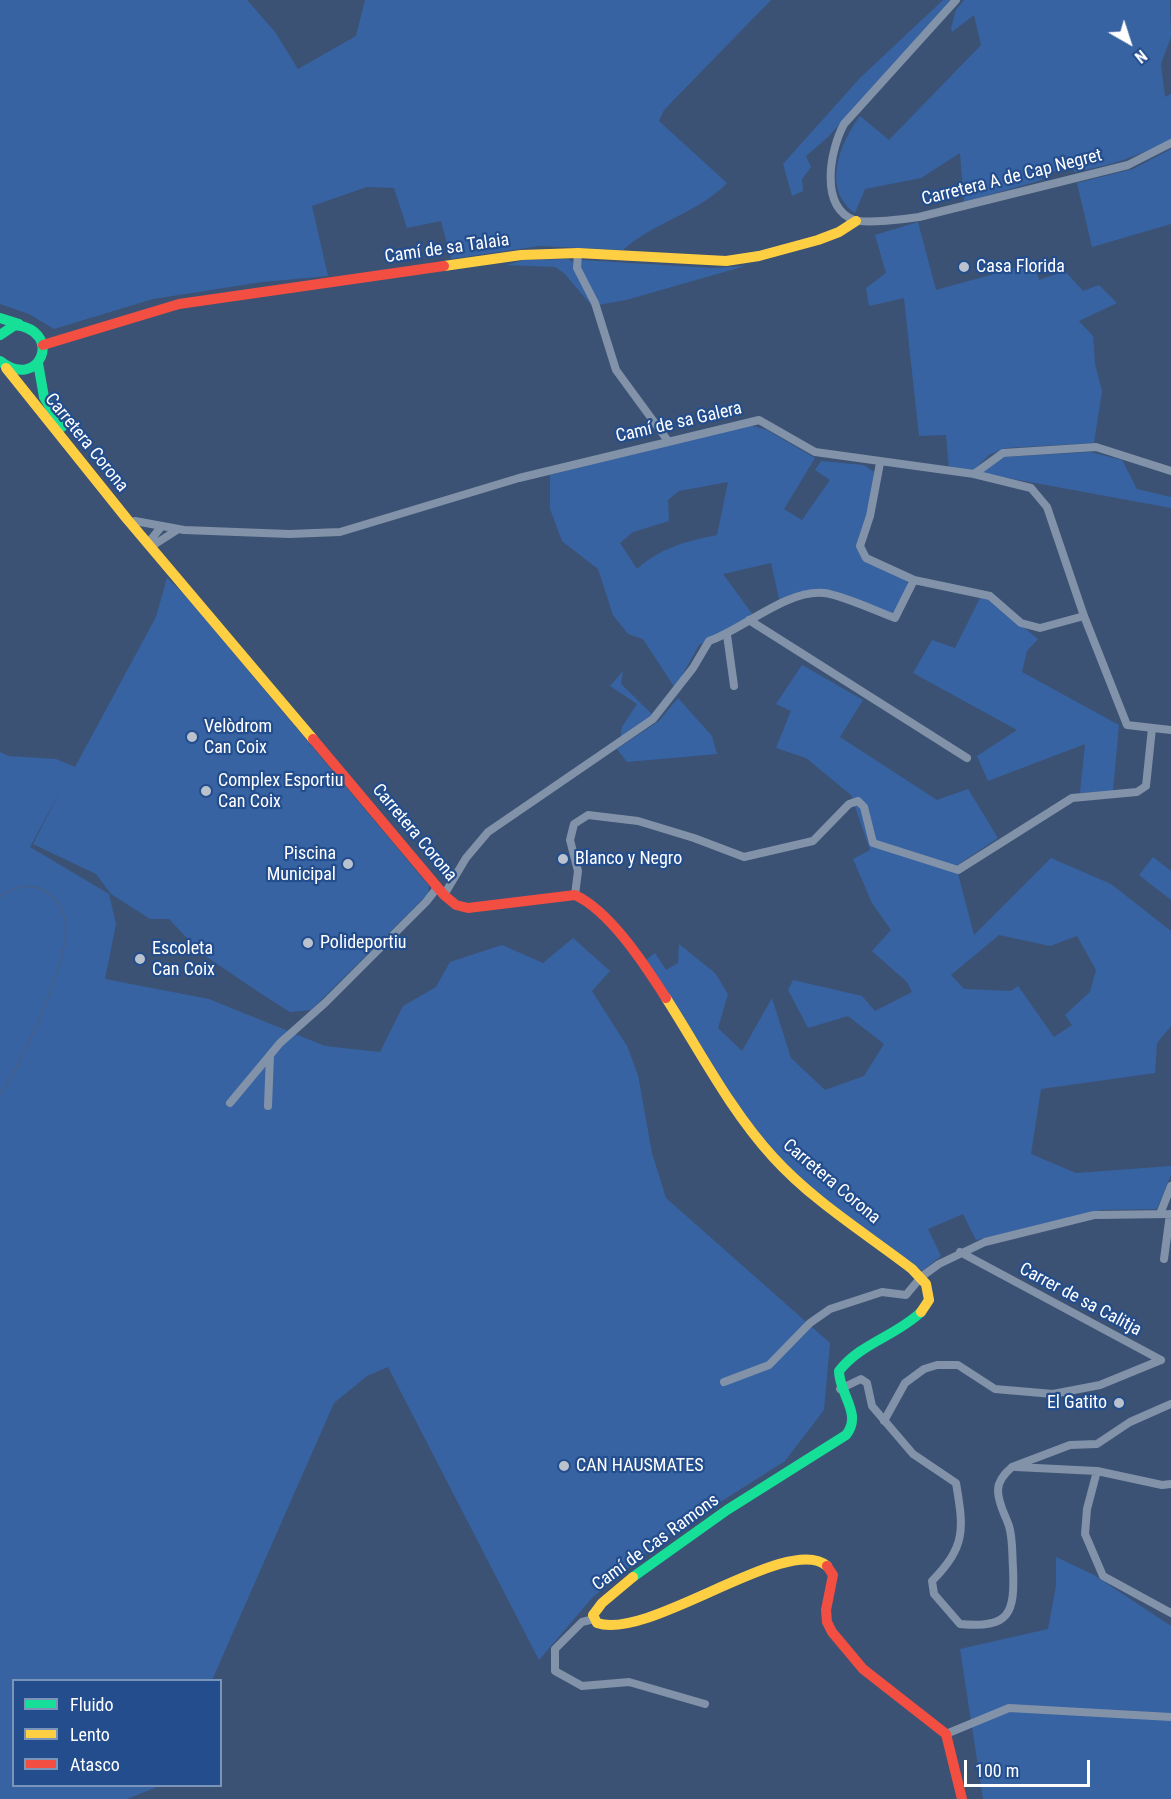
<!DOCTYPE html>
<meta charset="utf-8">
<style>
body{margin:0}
#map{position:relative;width:1171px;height:1799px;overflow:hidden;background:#3b5274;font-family:"Roboto Condensed",sans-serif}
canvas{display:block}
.legend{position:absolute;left:12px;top:1679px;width:210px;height:108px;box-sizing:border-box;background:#234d8c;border:2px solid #7b94ba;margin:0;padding:8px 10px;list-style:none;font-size:18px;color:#fff}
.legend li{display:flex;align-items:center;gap:12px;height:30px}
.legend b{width:30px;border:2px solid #7b94ba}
.north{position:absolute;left:1099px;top:12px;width:60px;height:60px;-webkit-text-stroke:4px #234d8c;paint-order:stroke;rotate:141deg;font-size:16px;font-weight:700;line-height:24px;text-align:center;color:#fff}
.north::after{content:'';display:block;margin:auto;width:21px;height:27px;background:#fff;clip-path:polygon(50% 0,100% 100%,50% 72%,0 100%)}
.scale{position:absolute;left:964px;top:1760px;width:126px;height:27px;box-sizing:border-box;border:3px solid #fff;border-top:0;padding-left:8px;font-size:18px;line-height:21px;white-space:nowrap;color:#fff;-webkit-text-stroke:4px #234d8c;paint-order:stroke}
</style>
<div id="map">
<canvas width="1171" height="1799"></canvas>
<ul class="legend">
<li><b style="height:8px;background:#16e098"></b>Fluido</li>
<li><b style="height:8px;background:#ffcf43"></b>Lento</li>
<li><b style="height:8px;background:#f24e42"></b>Atasco</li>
</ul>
<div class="north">N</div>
<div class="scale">100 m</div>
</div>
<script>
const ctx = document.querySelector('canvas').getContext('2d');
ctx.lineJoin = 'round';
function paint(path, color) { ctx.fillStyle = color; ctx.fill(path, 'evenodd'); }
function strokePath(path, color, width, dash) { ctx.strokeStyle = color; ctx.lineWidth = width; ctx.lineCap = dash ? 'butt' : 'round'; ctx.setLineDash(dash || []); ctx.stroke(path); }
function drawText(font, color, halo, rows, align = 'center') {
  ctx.font = font + ' "Roboto Condensed",sans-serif'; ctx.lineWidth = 4.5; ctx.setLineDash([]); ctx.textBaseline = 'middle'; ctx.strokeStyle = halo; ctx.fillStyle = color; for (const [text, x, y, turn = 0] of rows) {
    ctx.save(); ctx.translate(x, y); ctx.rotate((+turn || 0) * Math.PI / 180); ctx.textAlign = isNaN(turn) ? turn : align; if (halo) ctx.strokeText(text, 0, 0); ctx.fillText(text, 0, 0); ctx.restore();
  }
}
const green = new Path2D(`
 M0 0H247L275 32 298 69 356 36 365 0H771L664 110 659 121 727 183C698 213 654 222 623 250L540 246 451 259 441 221 407 228 394 188 367 187 312 206 328 276 262 282 153 299 54 329 29 314 0 304Z
 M943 0H953L828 137 806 156 811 167 802 179 803 191 792 196 783 164 860 78Z
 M964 0H1170L1171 37 1161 64 1165 97 1171 94V139C1140 156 1109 166 1074 172L1073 167 1042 174V180L964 202 960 153 921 178 865 189 855 213C821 189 840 143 860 116L889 140 981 45 974 15 952 32 951 28 956 10Z
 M1171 149V224L1092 247 1077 183 1133 169Z
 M918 222 936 290 1034 263 1039 280 1065 271 1083 291 1099 285 1117 303 1079 321 1093 336 1095 364 1102 391 1094 443 1005 448 989 455 972 472 949 468 946 435 919 436 904 298 869 306 866 288 886 273 875 235Z
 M568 259 573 262 592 306 564 273 555 267 507 265 523 260Z
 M581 260 713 268 745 266 626 300 598 305 581 268Z
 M749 425 767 430 815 458 784 509 802 520 830 480 815 470 821 461 864 465 874 472 868 514 858 547 864 559 907 581 908 587 895 611 891 614 830 590 808 591 780 603 771 563 723 574 753 615 699 645 675 688 643 639 628 634 613 615 598 569 562 541 550 509V475ZM728 482 717 535C687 541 660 548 637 569L620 543 633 532 669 521 668 500 679 491Z
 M1090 452 1122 460 1137 489 1171 497V508L981 473 1005 457Z
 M167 578 184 594 429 886 428 894 311 1010 290 1012 263 995 201 953 169 919H150L111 894 96 874 33 844 62 788 30 847 109 894 116 924 105 979 209 999 325 1046 380 1052 403 1006 436 987 450 962 502 945 543 963 573 938 610 971 592 991 627 1046 638 1075 652 1153 666 1198 830 1343 824 1410 785 1461 662 1539 593 1597 539 1660 388 1367 367 1376 334 1403 212 1680H14V1786H159L127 1799H0V752L8 756 56 759 75 767 156 617Z
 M980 598H987L1038 639 1027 651 1022 672 1119 725 1113 791 1080 793 1085 744 988 781 977 756 1017 730 913 673 932 640 955 648Z
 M802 665 863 700 840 737 937 800 968 789 998 838 956 866 974 935 1051 858 1111 884 1171 931V1026L1157 1043 1155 1073 1041 1089 1031 1154 1076 1173 1171 1166V1175L1157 1209 1101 1210 976 1240 963 1214 928 1229 941 1256 922 1271C868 1231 806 1192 763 1140 718 1085 683 1020 646 960L655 953 666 970 678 963 679 944 715 973 728 994 718 1028 742 1051 772 998 791 1058 825 1090 864 1076 884 1044 848 1016 808 1028 788 990 793 980 862 996 875 1011 912 992 907 982 872 951 891 930 872 903 853 859 870 850 851 795 806 758 776 748 791 711 776 704ZM999 935 1050 946 1077 936 1096 970 1090 992 1065 1015 1072 1025 1054 1037 1018 986 1011 991 964 989 951 975Z
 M623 671 621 684 654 716 620 739 622 727 637 704 610 686Z
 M678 698 712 736 717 754 627 762 617 749 659 721Z
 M1153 857 1171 871V900L1139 875Z
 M1056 1557 1094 1575 1171 1626V1799H983L960 1649 1048 1629 1056 1586Z`);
const stream = new Path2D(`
 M0 897C12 888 29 882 43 890 57 897 67 914 66 932 63 970 23 1063 0 1094`);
const street = new Path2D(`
 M956 0 844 124C830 150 819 206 854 220 866 224 906 219 919 217L1128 165 1171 143
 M578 253 577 268 595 303 616 370 668 441
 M880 463 870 516 860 546 866 558 914 580 990 596 1021 623 1040 628 1084 616
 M974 474 1003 453 1096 447 1171 471
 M135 521 184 530 289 534 340 532 519 478 759 420 815 452 974 474 1031 488 1047 507 1084 616 1127 725 1171 730
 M149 542 161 527
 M152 546 177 530
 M749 620 967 758
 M727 635 734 686
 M444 895 466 858 488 832 653 719 693 668 709 641C742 630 787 589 824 593 842 595 876 611 895 618L914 580
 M575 895 578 871 570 840 574 824 588 815 638 821 694 838 744 857 813 841 849 804 858 801 864 807 873 843 958 870 1072 798 1137 792 1146 786 1152 728
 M230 1103 280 1043 325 1003 426 902 437 888
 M268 1106 270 1055
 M1160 1214 1171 1186
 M960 1252 1161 1360
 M1164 1259 1170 1214
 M724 1382 769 1365 810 1323 830 1309 882 1292 906 1295 921 1277 939 1264 985 1242 1094 1215 1171 1214
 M840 1389 861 1379 867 1383 872 1406 913 1454 956 1483C964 1530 966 1546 932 1581L934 1594 960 1624C1010 1629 1015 1613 1013 1568 1012 1554 1013 1539 1009 1526 1005 1514 998 1504 998 1490 998 1481 1005 1473 1012 1467L1070 1445 1097 1444 1130 1422 1171 1404
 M884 1421 905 1383 924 1369 937 1365H958L995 1389 1053 1394 1100 1385 1161 1360
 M1016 1467 1097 1471 1162 1485 1171 1484
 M1097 1471 1087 1509 1085 1534 1103 1576 1171 1613
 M594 1619 582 1622 555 1649V1671L582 1686 629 1682 705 1704
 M946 1734 1009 1708 1171 1717`);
const fast = new Path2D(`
 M0 318 19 324
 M0 335 15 325C65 331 39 392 0 361
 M38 363 44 397 62 427
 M633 1577 727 1510 846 1435C863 1414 839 1394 839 1371 861 1343 896 1336 921 1312`);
const slow = new Path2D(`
 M444 266 521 255 578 253 726 261 759 256 818 240 839 232 856 221
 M6 368 127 519 313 739
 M666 998C700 1051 730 1110 773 1157 813 1201 865 1233 912 1269L926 1284 929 1300 921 1312
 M633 1577 602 1603 593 1615 597 1623C650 1641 789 1532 827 1566`);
const jam = new Path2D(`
 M43 345 179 304 444 266
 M313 739 444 895 456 905 468 908 575 895C610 911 645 965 666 998
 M827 1566 833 1575 826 1610 827 1622 832 1632 863 1669 946 1734 962 1799`);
const markers = [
 [964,267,6,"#bac2ce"],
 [192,737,6,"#bac2ce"],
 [206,791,6,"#bac2ce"],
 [563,859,6,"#bac2ce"],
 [348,864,6,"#bac2ce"],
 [308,943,6,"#bac2ce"],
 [140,959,6,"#bac2ce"],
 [1119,1403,6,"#bac2ce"],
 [564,1466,6,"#bac2ce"]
];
const streetNames = [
 ["Carretera A de Cap Negret",1012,178,-14],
 ["Camí de sa Talaia",447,249,-8],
 ["Camí de sa Galera",679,423,-13],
 ["Carretera Corona",86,443,51],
 ["Carretera Corona",414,833,50],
 ["Carretera Corona",831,1182,40],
 ["Carrer de sa Calitja",1080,1300,28],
 ["Camí de Cas Ramons",656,1543,-36]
];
const poiNames = [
 ["Casa Florida",976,267],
 ["Velòdrom",204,727],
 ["Can Coix",204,748],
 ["Complex Esportiu",218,781],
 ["Can Coix",218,802],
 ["Piscina",336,854,"right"],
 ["Municipal",336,875,"right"],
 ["Blanco y Negro",575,859],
 ["Polideportiu",320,943],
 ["Escoleta",152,949],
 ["Can Coix",152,970],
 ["El Gatito",1107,1403,"right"],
 ["CAN HAUSMATES",576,1466]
];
paint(green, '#3863a2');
strokePath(stream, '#43608d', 2);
strokePath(street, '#8292a8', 8);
strokePath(fast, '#16e098', 10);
strokePath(slow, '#ffcf43', 10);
strokePath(jam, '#f24e42', 10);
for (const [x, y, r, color] of markers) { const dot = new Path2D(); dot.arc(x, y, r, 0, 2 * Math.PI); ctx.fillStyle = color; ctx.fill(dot); strokePath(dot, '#234d8c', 2); }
drawText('18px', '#fff', '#234d8c', streetNames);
drawText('18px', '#fff', '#234d8c', poiNames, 'left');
</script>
